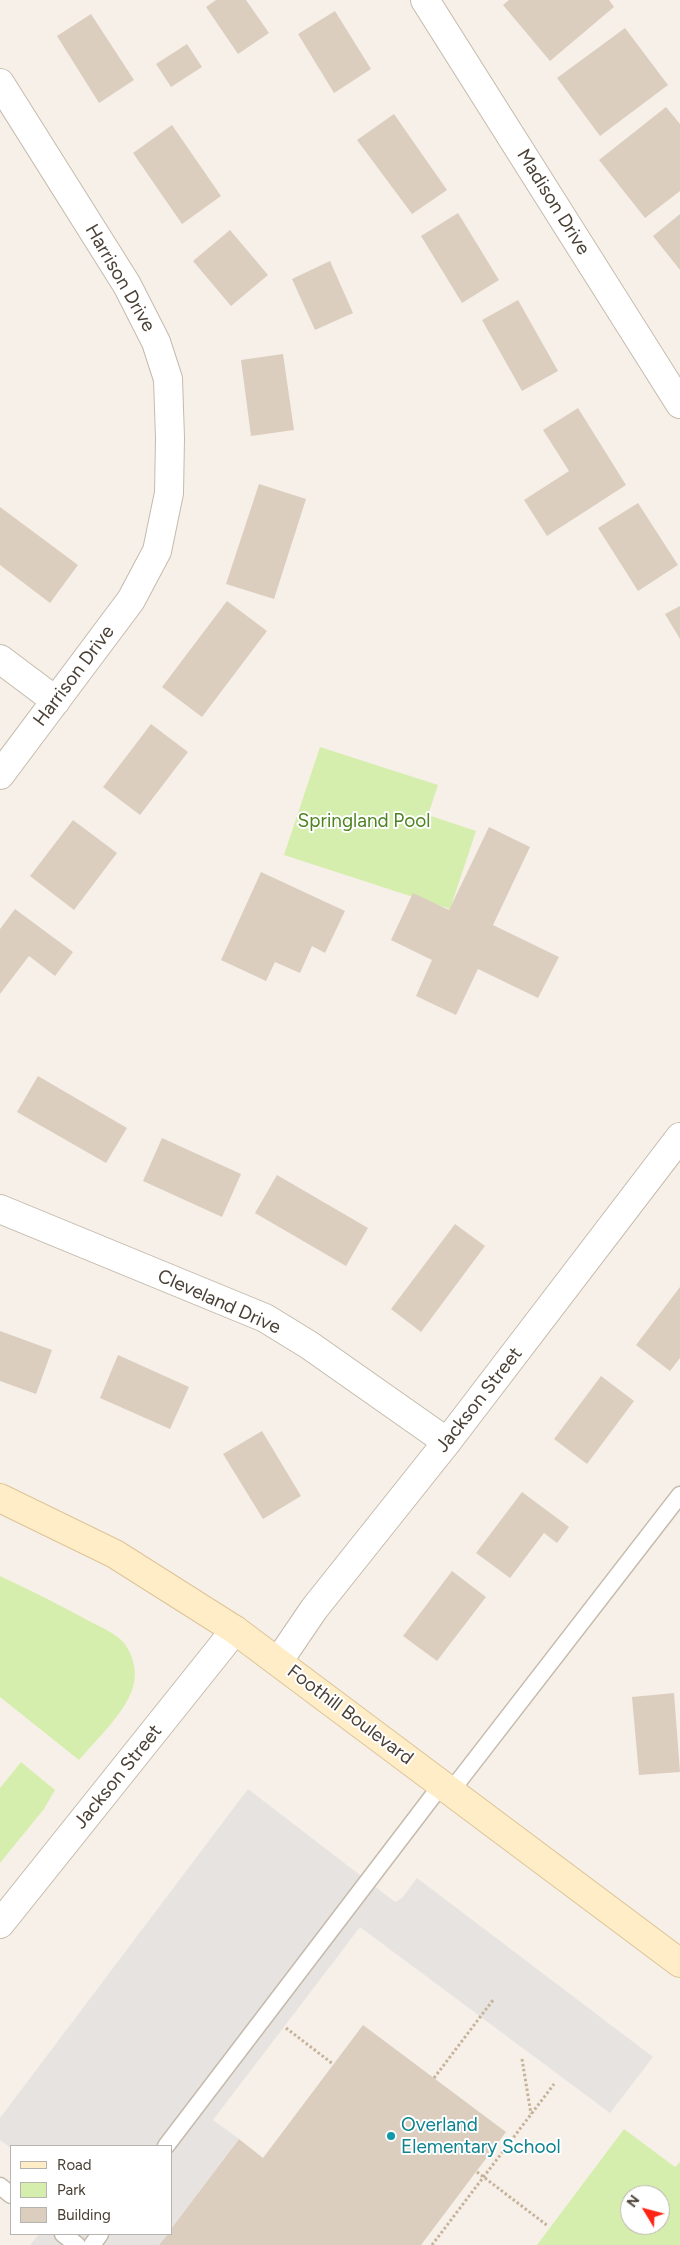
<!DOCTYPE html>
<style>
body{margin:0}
#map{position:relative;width:680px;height:2245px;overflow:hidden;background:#f6f0e8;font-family:Figtree,sans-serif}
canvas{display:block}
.legend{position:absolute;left:10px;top:2145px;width:162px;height:90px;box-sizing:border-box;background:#fff;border:1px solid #b7b3af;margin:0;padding:6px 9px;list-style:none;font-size:15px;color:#4a4036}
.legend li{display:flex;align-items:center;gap:10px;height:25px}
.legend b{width:25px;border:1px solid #b7b3af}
.north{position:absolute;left:620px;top:2185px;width:50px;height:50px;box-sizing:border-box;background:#fff;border:1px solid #b7b3af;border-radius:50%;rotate:307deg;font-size:14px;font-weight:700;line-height:20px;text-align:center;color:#4a4036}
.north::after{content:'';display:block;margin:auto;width:18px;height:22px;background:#ff2315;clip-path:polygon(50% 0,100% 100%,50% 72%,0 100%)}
</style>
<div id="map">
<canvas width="680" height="2245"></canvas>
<ul class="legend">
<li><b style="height:6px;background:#ffedc8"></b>Road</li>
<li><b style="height:14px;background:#d6eead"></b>Park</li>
<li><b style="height:14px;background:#dccebf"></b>Building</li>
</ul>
<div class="north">N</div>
</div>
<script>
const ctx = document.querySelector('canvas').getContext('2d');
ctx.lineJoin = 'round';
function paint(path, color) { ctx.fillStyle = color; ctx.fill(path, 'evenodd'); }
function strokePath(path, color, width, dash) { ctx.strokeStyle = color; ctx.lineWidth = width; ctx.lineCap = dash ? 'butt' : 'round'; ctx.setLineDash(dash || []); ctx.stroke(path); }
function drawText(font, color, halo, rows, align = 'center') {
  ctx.font = font + ' Figtree,sans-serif'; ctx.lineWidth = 4; ctx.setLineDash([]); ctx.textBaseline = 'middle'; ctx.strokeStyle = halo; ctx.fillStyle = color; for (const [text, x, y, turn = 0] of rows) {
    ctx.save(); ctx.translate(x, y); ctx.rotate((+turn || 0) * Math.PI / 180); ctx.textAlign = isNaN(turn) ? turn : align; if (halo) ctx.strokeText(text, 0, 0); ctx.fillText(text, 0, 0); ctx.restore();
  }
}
const green = new Path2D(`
 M320 747 438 785 428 815 476 831 450 909 284 855Z
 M0 1576C30 1590 60 1605 89 1621 100 1627 116 1633 124 1643 133 1655 138 1672 133 1687 126 1712 96 1740 79 1760L0 1697Z
 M21 1762 55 1790 44 1809 0 1863V1788Z
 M624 2129 675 2167 680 2162V2245H537ZM630 2195H660V2225H630Z`);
const parking = new Path2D(`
 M248 1789 395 1902 402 1898 417 1878 653 2057 610 2113 360 1927 213 2120 239 2139 171 2229V2146H11V2148L0 2140V2118Z
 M39 2234H168L159 2245H30Z`);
const building = new Path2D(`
 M216 0H246L269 33 238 54 206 7Z
 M509 0H609L614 7 550 61 503 5Z
 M335 11 371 69 334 93 298 34Z
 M91 14 134 80 99 103 57 36Z
 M625 28 668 85 600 136 557 78Z
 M187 44 202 67 171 87 156 64Z
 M666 107 680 124V191L645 218 599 160Z
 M394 114 447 190 412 214 357 140Z
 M172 125 221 196 182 224 133 153Z
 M458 213 499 280 462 303 421 236Z
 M680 214V270L653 236Z
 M230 230 268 275 231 306 193 261Z
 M330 261 353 313 315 330 292 279Z
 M518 300 558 371 522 391 482 320Z
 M283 354 294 430 251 436 241 360Z
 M578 408 626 485 547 536 524 500 569 471 543 430Z
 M259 484 306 499 274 599 226 584Z
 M638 503 678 565 638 591 598 528Z
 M0 507 78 565 50 603 0 565Z
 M227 601 267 631 202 717 162 687Z
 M680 606V639L665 614Z
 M151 724 188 752 140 815 103 787Z
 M73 820 117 853 74 910 30 876Z
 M489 827 530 847 493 925 559 957 538 998 478 969 456 1015 416 996 432 960 391 940 413 893 449 910Z
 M261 872 345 911 325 953 312 946 300 973 275 962 266 981 221 960Z
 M15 909 73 952 55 976 29 956 0 994V929Z
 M38 1076 127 1128 106 1163 17 1112Z
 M162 1138 241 1174 222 1217 143 1181Z
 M277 1175 368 1228 346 1266 255 1213Z
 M455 1224 485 1246 421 1332 391 1309Z
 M680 1287V1358L670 1371 636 1345Z
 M0 1331 52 1350 36 1394 0 1381Z
 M118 1355 189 1387 170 1429 100 1398Z
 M601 1376 634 1401 587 1464 554 1439Z
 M262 1431 301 1496 263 1519 223 1454Z
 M522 1492 569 1527 557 1543 544 1533 510 1578 476 1553Z
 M452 1571 486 1597 437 1661 403 1636Z
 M674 1693 680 1772 639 1775 632 1697Z
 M363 2025 506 2132 421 2245H159L168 2234H171V2229L239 2139 263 2158Z`);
const path = new Path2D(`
 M286 2028 333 2064
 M522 2059 531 2114
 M434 2078 493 2000
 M477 2172 548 2226
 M432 2245 554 2084`);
const service = new Path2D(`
 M451 1791 680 1495
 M166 2146 442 1784
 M0 2186 11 2195
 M63 2234 77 2245
 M92 2245 100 2234`);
const minor = new Path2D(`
 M0 83 127 285 156 342 168 379 170 438 169 493 157 551 131 600 0 775
 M0 659 56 701
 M0 1209 265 1318 309 1345 447 1442
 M278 1662 314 1609 447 1442 680 1137
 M0 1924 235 1630`);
const tertiary = new Path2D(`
 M425 0 680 404`);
const secondary = new Path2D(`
 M0 1498 115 1554 235 1630 680 1963`);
const markers = [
 [391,2136,5,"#0f9aa8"]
];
const streetNames = [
 ["Madison Drive",553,202,58],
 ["Harrison Drive",120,278,60],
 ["Harrison Drive",74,676,-53],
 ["Cleveland Drive",219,1302,24],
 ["Jackson Street",479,1400,-52],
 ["Foothill Boulevard",350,1715,37],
 ["Jackson Street",118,1777,-51]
];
const parkNames = [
 ["Springland Pool",364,821]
];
const cultureNames = [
 ["Overland",401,2125],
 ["Elementary School",401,2147]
];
paint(green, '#d6eead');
paint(parking, '#e6e3e0');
paint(building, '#dccebf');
strokePath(service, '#c5baac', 19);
strokePath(minor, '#c5baac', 30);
strokePath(tertiary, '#c5baac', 30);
strokePath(secondary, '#ddc495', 30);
strokePath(path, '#c6b299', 3, [2.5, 2.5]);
strokePath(service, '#fff', 16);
strokePath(minor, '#fff', 28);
strokePath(tertiary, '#fff', 28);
strokePath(secondary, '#ffedc8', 28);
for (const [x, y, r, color] of markers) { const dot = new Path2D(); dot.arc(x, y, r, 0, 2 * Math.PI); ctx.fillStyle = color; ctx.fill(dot); strokePath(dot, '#fff', 2); }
drawText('19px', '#4a4036', '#fff', streetNames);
drawText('19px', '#4f8322', '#fff', parkNames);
drawText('19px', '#0d838f', '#fff', cultureNames, 'left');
</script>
